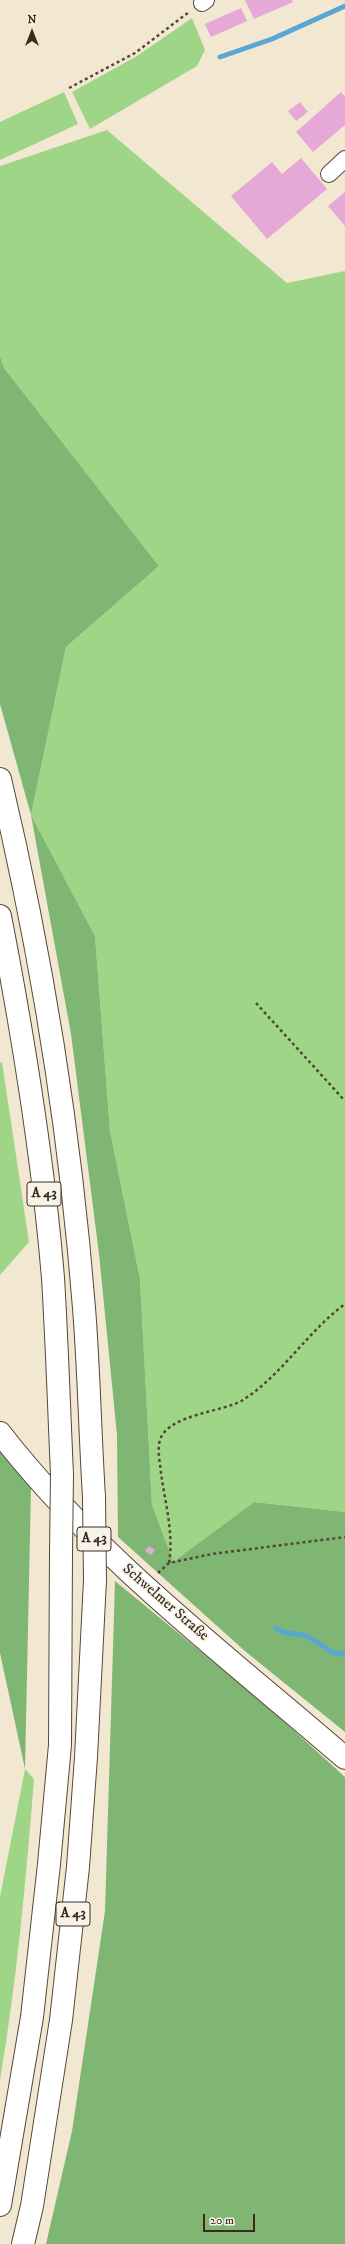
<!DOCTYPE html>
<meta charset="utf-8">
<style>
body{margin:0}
#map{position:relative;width:345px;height:2244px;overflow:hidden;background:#f2e8d1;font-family:"IM FELL DW Pica",serif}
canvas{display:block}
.north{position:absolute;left:12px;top:12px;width:40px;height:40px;-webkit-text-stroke:3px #f7f3e8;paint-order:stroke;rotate:0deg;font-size:11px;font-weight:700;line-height:16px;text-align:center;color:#3b2a1e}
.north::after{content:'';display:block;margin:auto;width:14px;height:18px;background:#3b2a1e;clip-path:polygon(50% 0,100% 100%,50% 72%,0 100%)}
.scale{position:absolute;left:203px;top:2214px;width:52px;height:18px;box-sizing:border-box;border:2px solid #3b2a1e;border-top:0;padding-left:5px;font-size:12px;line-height:14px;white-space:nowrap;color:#3b2a1e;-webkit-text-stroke:3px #f7f3e8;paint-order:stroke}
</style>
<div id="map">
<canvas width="345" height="2244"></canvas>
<div class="north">N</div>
<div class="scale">20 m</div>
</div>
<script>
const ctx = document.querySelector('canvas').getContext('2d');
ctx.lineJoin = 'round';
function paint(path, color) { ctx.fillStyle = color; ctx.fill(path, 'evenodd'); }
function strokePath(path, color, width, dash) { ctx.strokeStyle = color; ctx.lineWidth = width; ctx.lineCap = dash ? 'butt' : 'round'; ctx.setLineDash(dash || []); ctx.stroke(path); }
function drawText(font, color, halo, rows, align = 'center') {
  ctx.font = font + ' "IM FELL DW Pica",serif'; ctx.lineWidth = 4; ctx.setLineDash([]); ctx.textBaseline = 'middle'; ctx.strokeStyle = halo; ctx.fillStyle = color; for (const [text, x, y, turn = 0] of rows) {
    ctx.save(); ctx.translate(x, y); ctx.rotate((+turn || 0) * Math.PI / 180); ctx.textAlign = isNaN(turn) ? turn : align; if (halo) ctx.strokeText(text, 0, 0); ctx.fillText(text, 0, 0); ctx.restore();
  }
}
const green = new Path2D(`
 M192 18 205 50 197 66 90 129 72 92 137 56Z
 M64 92 78 124 0 160V122Z
 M107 130 287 283 345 271V1512L254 1502 173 1562 155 1523 152 1505 140 1279 110 1131 95 936 31 815 66 647 159 566 4 368 0 356V166Z
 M2 1062 29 1242 0 1275V1063Z
 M25 1769 34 1779C26 1880 17 1980 0 2080V1897Z`);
const forest = new Path2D(`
 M0 356 4 368 159 566 66 647 31 815 95 936 110 1131 140 1279 152 1505 173 1562 254 1502 345 1512V1732L246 1652 118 1537 117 1435 99 1254 71 1034 31 815 0 704Z
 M0 1447 31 1488 25 1769 0 1653Z
 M115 1581 267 1706 345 1777V2244H46L72 2131 105 1911Z`);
const stream = new Path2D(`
 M220 57 272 39 345 6
 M276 1628C285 1636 295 1632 306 1636 320 1641 329 1656 345 1654`);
const building = new Path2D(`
 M245 0H292L293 2 254 19Z
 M241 8 247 21 211 37 205 24Z
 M341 92 345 97V125L313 152 296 132Z
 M300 102 308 112 296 121 288 111Z
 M301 158 327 189 267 239 231 196 272 162 282 174Z
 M345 192V226L328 206Z
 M149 1546 155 1550 151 1555 145 1551Z`);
const path = new Path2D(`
 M69 88 135 53 189 12
 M256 1003 345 1101
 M169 1563C174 1534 165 1502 161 1473 160 1462 157 1450 160 1440 168 1414 224 1412 243 1400 282 1375 307 1332 345 1304
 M158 1573 169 1563 212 1554 345 1537`);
const minor = new Path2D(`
 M202 3 206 0
 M329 174 345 159`);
const secondary = new Path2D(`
 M0 1433C97 1558 226 1655 345 1758`);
const motorway = new Path2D(`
 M0 779C41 952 70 1130 84 1308 89 1371 90 1434 94 1497
 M0 916C23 1035 43 1157 53 1278 57 1343 59 1409 62 1474
 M0 2205 32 2017 49 1864 60 1745 61 1553
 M23 2244 32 2206 61 2020 78 1867 86 1757 95 1580`);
const motorwayBridge = new Path2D(`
 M94 1497 95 1580
 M61 1553 62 1474`);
const shields = [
 [44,1194,34],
 [94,1539,34],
 [73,1914,34]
];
const shieldNames = [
 ["A 43",44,1194],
 ["A 43",94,1539],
 ["A 43",73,1914]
];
const streetNames = [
 ["Schwelmer Straße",165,1603,41]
];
paint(green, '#9fd586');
paint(forest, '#7fb673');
strokePath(stream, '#58a6d2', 5);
paint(building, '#e6a8d7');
strokePath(minor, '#564639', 18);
strokePath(secondary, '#564639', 24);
strokePath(motorway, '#564639', 24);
strokePath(path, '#564639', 2.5, [3, 3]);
strokePath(minor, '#fff', 16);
strokePath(secondary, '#fff', 22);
strokePath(motorway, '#fff', 22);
strokePath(motorwayBridge, '#564639', 24, []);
strokePath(motorwayBridge, '#fff', 22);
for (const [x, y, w] of shields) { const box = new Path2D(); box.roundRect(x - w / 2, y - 12, w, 24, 3); ctx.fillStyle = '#f7f3e8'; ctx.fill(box); strokePath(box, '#3b2a1e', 1); }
drawText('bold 14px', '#3b2a1e', null, shieldNames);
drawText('15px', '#3b2a1e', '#f7f3e8', streetNames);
</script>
